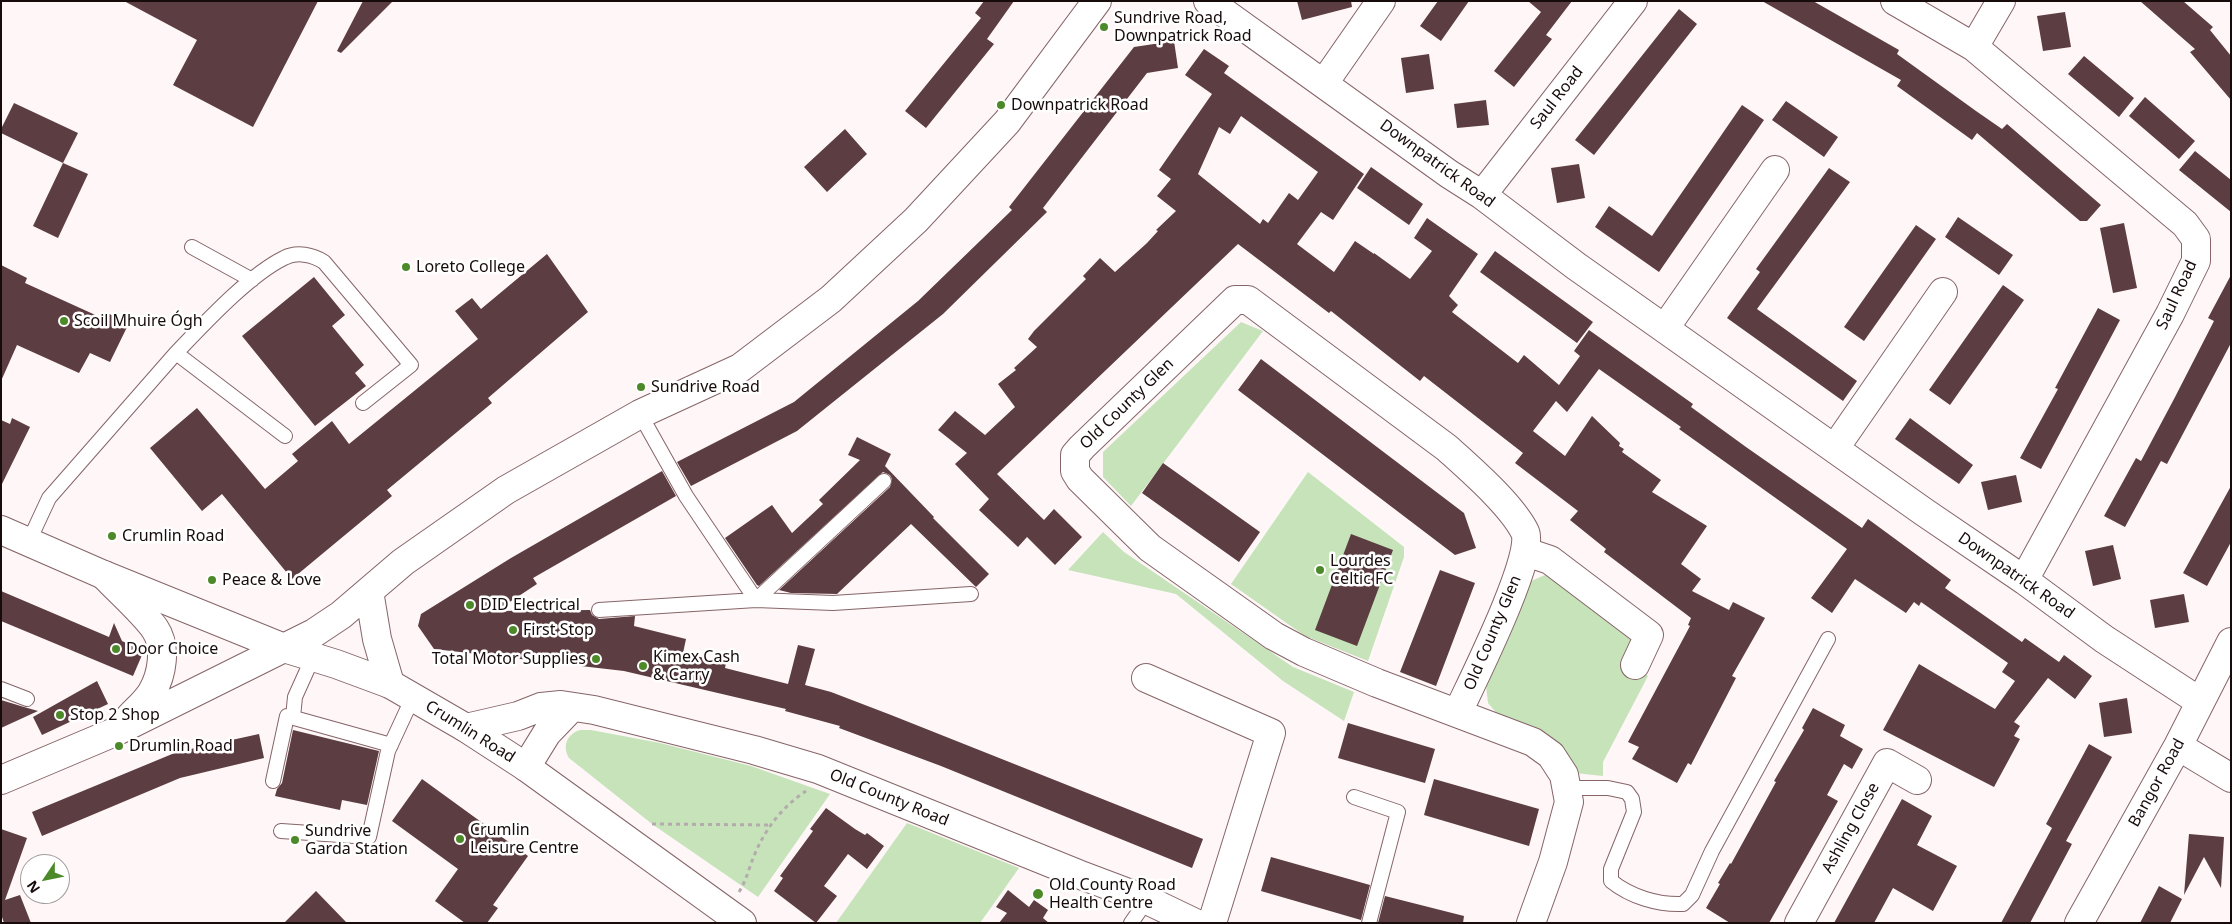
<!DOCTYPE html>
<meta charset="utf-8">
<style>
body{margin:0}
#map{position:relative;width:2232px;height:924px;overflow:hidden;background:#fef6f7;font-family:"Noto Sans",sans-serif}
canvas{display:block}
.frame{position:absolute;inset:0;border:2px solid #170b0c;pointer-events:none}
.north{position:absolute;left:20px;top:854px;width:50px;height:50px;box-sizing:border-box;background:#fff;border:1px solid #a29d9e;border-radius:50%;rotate:236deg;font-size:14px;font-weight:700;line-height:20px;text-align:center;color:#170b0c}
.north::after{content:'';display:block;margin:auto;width:18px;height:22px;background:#4c8929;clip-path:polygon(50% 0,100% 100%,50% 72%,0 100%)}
</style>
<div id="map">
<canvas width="2232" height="924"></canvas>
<div class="frame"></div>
<div class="north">N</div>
</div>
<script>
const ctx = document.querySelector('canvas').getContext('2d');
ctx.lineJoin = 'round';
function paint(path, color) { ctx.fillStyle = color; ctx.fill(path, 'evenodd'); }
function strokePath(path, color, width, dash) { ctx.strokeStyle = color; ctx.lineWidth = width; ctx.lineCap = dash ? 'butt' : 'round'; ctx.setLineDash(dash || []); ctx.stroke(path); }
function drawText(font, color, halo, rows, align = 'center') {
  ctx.font = font + ' "Noto Sans",sans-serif'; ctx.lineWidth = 5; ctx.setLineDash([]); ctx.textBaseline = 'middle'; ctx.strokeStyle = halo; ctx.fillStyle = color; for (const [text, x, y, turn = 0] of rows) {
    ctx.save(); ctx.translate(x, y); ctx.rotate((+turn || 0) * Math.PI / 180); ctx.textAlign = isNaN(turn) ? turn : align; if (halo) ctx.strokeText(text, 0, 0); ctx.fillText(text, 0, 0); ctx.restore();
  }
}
const green = new Path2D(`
 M1241 322 1263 331 1131 506 1103 477V452Z
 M1308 472 1404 547V557L1368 661 1305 636 1231 584Z
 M1103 532 1124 552 1293 667 1354 692 1344 721 1283 681 1176 594 1068 570Z
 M1545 575H1550L1633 635 1628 660 1648 676 1603 762V776L1575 773 1499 716 1488 703 1486 685 1529 582Z
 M580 730H591L660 743 751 766 830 794 758 897 652 824 569 758C562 746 567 734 580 730Z
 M907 823 1019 868 980 923H836Z`);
const building = new Path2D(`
 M124 1H318L253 127 173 85 197 40Z
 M363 1H393L341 53 337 51Z
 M984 1H1014L987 39 994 44 926 128 905 111 981 18 975 13Z
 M1297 1H1351L1352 7 1302 20Z
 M1438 1H1469L1441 41 1420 26Z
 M1528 1H1572L1546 35 1552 39 1514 87 1494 71 1541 12Z
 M1762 1H1813L1899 50 1897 54 1976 111 2002 129 2007 124 2101 205 2087 221H2080L1977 133 1972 140 1897 86 1901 80Z
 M2140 1H2183L2213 27 2210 30 2231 56V100L2190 52 2195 49Z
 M1679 9 1697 24 1594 155 1575 140Z
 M2065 12 2071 47 2043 51 2037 16Z
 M1174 41 1178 68 1147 73 1043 208 1047 212 943 314 797 431 691 486 677 462 794 402 918 301 1012 210 1009 207 1134 47Z
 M1204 49 1229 66 1224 73 1364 174 1333 220 1321 212 1297 244 1334 272 1355 241 1374 254V253L1410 279 1432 251 1414 238 1427 218 1478 254 1449 296 1458 305 1452 312 1518 363 1524 355 1559 385 1580 356 1574 351 1589 330 1693 404 1691 407 1746 447 1862 528 1868 519 1951 580 1945 588 2022 642 2025 638 2059 662 2064 655 2092 676 2075 699 2048 678 2014 722 2020 726 2014 736 2020 739 1994 787 1883 730 1919 664 1995 709 2015 681 2002 672 2008 663 1921 602 1919 606 1914 602 1906 613 1855 579 1832 613 1811 598 1847 549 1679 429 1681 427 1599 369 1567 412 1556 401 1533 431 1565 456 1592 416 1620 443 1619 446 1624 449 1622 452 1661 480 1652 492 1707 526 1681 564 1701 579 1692 591 1729 610 1733 602 1765 618 1732 676 1736 678 1691 765 1688 763 1677 783 1632 759 1639 747 1628 742 1690 626 1688 625 1691 618 1604 552 1606 549 1570 520 1578 511 1515 463 1523 453 1424 376 1420 381 1331 311 1329 313 1238 244 997 474 1044 520 1054 509 1082 537 1055 565 1027 537 1018 547 979 510 989 499 955 464 967 453 938 430 955 411 985 435 1015 407 998 384 1016 370 1014 368 1037 347 1028 339 1034 331 1086 279 1083 276 1100 258 1115 272 1147 243 1158 231 1156 230 1176 211 1157 196 1171 179 1159 170 1212 94 1185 75ZM1241 116 1318 172 1298 200 1289 193 1268 223 1263 219 1260 224 1198 174 1219 127 1230 134Z
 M1429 54 1434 89 1406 93 1401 58Z
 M2084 56 2134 98 2119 117 2068 74Z
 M2145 97 2195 141 2179 159 2129 116Z
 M1486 100 1489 125 1457 128 1454 104Z
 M1786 101 1838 137 1824 157 1772 120Z
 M14 103 78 133 63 163 1 133V129Z
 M1742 105 1764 120 1659 272 1595 227 1609 206 1652 236Z
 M845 129 867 154 827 192 804 167Z
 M2195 151 2231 180V212L2179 170Z
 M63 163 88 174 58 238 33 226Z
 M1579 164 1585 198 1557 203 1551 168Z
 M1371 167 1423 204 1409 225 1357 188Z
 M1829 168 1850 182 1757 309 1857 381 1843 401 1727 318 1760 272 1756 269Z
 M1958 217 2013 255 1999 275 1945 237Z
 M2124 223 2137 288 2113 293 2100 228Z
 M1916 225 1936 239 1864 341 1844 327Z
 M1495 251 1593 322 1577 343 1480 272Z
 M547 254 588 312 488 398 492 403 387 490 392 496 292 579 222 494 202 511 150 448 197 408 265 489 298 461 292 454 332 421 349 444 478 339 455 311 472 298 481 309Z
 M1 265 27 278 25 283 102 318 105 312 129 323 110 362 90 353 79 373 17 345 1 381Z
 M2231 275V343L2167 464 2161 461 2125 527 2104 516 2136 458 2141 461 2174 399 2214 321 2208 318Z
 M314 277 345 315 332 326 364 365 355 373 366 386 315 426 242 336Z
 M2003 285 2024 300 1950 405 1929 390Z
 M2098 308 2120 320 2041 469 2020 458 2058 389 2055 388Z
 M1261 359 1464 513 1476 548 1455 555 1238 390Z
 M12 418 30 427 1 486V420L10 424Z
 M1910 418 1973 465 1959 484 1895 439Z
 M857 437 891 454 885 466 934 517 933 518 989 574 976 587 911 524 837 594 791 593 779 590 890 487 892 479 890 475 883 472 759 586 757 585 725 538 772 505 792 533 823 504 819 500 860 460 848 455Z
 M1163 463 1260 532 1239 562 1142 493Z
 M662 471 676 496 533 578 537 584 496 611 590 610 592 615 599 619 635 616 634 626 686 639 683 653 726 663 725 668 788 684 798 645 815 649 805 685 831 692 891 715 1203 839 1192 868 941 766 839 728 840 726 785 711 786 709 624 671 434 649 418 626 421 614 511 558Z
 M2016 475 2022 502 1988 510 1981 482Z
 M2231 486V542L2207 586 2183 573Z
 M1351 534 1393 550 1357 646 1315 630Z
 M2113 545 2121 579 2093 586 2085 551Z
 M1440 570 1475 583 1436 686 1400 672Z
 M1 591 109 637 114 623 122 641 139 649 142 655 133 676 1 621Z
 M2184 594 2189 622 2155 628 2150 600Z
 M97 681 108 704 42 735 33 717Z
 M2127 698 2132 733 2104 737 2099 703Z
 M1 700 24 707 38 711 1 728Z
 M1813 708 1845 725 1840 736 1863 749 1852 769 1844 764 1827 795 1838 801 1769 923H1730L1706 908 1720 884 1718 883 1730 863 1731 864 1776 782 1774 781 1804 730 1802 728Z
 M1348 723 1435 749 1425 783 1338 758Z
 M293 730 379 751 367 805 342 800 340 810 275 796 277 789 282 783Z
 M259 734 264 758 180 778 42 836 32 812 177 752Z
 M2089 744 2112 757 2066 841 2072 844 2030 923H2001L2052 828 2046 824Z
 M422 779 528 856 493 905 498 908 487 923H465L435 901 458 869 392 821Z
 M1434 779 1539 809 1529 846 1424 815Z
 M1902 799 1932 816 1917 845 1957 866 1933 911 1893 888 1874 923H1834Z
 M826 808 855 829 865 835 867 833 884 846 867 869 848 854 824 886 837 896 816 923 774 891 783 878 780 876 813 831 810 829Z
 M1 829 27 838 5 900 20 895 31 923H4L1 914Z
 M2189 834 2224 837 2221 888 2204 857 2184 895Z
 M1271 857 1370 885 1361 920 1261 891Z
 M2159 886 2182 899 2170 923H2140Z
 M1008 890 1029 907 1034 900 1048 910 1043 918 1049 923H999L1007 913 996 907Z
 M316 891 347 923H284Z
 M1385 896 1464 916 1463 923H1378Z`);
const path = new Path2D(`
 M652 824 769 825
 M739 892C746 881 749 868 754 856 765 829 782 807 806 791`);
const service = new Path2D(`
 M192 247 252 280
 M176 353C204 324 249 275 284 258 297 251 313 255 324 262L411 365 363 403
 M640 414 686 496 756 600 884 481
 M29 541 49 498 176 353 285 436
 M599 610 756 600 833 603 971 594
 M1 689 27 699
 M293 717 295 697 313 657
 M273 781 287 716 391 745
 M1568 791 1579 788H1608L1627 792 1632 799 1634 812 1611 869V881C1631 897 1658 905 1683 904L1692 895 1712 851 1828 639
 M1354 797 1398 812 1369 923
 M281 831 369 837 388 751 413 697
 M1131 923 1147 900`);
const minor = new Path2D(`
 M1208 1 1449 174 1482 195 1576 266 1924 512 2024 580 2104 639 2199 701
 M1895 1 1974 47 2185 224 2196 239V261L2170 314 2024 580
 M1974 47 2001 1
 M1324 83 1381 1
 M1482 195 1633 1
 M1665 328 1775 170
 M1835 448 1943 292
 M1526 552 1550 560 1649 635 1635 665
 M1146 678 1271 733 1212 923
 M1458 712C1471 684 1536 555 1525 532 1511 504 1470 469 1447 448L1248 300H1235L1082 447 1075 455V471L1080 479 1150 548 1274 636 1304 652 1377 683 1533 742 1551 755 1564 775 1569 802 1553 862 1531 923
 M466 728 518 716 541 707 561 705 594 710 754 750 818 769 1078 874 1147 900 1195 923
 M2178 746 2231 778
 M526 767 547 733 572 707
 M1799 923 1887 763 1917 780
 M2079 923 2178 746 2231 642`);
const tertiary = new Path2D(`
 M104 575C118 590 144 613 155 629 167 647 162 675 152 692 146 702 136 710 128 719
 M369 591 377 639 390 684
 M1 780 117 731 314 633 341 615 403 562 506 490 640 414 740 368 831 299 916 220 1007 122 1097 1`);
const secondary = new Path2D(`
 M1 530 104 575 284 648 336 664 390 684 466 728 526 767 742 923`);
const markers = [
 [1104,27,5,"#4c8929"],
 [1001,105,5,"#4c8929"],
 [406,267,5,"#4c8929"],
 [64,321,5,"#4c8929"],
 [641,387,5,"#4c8929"],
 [112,536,5,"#4c8929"],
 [1320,570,5,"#4c8929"],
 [212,580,5,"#4c8929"],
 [470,605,5,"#4c8929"],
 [513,630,5,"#4c8929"],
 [116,649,5,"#4c8929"],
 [596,659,5,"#4c8929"],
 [643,666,5,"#4c8929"],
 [60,715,5,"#4c8929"],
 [119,746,5,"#4c8929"],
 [460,839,5,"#4c8929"],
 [295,840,5,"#4c8929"],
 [1038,894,6,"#4c8929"]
];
const poiNames = [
 ["Sundrive Road,",1114,18],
 ["Downpatrick Road",1114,36],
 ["Downpatrick Road",1011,105],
 ["Loreto College",416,267],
 ["Scoil Mhuire Ógh",74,321],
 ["Sundrive Road",651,387],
 ["Crumlin Road",122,536],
 ["Lourdes",1330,561],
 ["Celtic FC",1330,579],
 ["Peace & Love",222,580],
 ["DID Electrical",480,605],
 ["First Stop",523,630],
 ["Door Choice",126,649],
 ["Kimex Cash",653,657],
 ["& Carry",653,675],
 ["Total Motor Supplies",586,659,"right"],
 ["Stop 2 Shop",70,715],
 ["Drumlin Road",129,746],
 ["Crumlin",470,830],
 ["Leisure Centre",470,848],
 ["Sundrive",305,831],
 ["Garda Station",305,849],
 ["Old County Road",1049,885],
 ["Health Centre",1049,903]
];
const streetNames = [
 ["Saul Road",1557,98,-52],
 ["Downpatrick Road",1437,164,36],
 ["Saul Road",2177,295,-65],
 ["Old County Glen",1127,404,-44],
 ["Downpatrick Road",2016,576,35],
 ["Old County Glen",1493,633,-67],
 ["Crumlin Road",470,732,32],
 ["Bangor Road",2157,783,-61],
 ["Old County Road",889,798,22],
 ["Ashling Close",1851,828,-61]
];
paint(green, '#c6e3ba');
paint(building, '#5c3d41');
strokePath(service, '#866568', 16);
strokePath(minor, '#866568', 30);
strokePath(tertiary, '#866568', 30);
strokePath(secondary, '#866568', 30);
strokePath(path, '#b4abac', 3, [4, 4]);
strokePath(service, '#fff', 14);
strokePath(minor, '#fff', 28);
strokePath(tertiary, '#fff', 28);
strokePath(secondary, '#fff', 28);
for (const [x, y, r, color] of markers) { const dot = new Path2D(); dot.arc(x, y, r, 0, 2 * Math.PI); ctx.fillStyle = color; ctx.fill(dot); strokePath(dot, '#fff', 2); }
drawText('16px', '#170b0c', '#fff', poiNames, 'left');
drawText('16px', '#170b0c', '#fff', streetNames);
</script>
